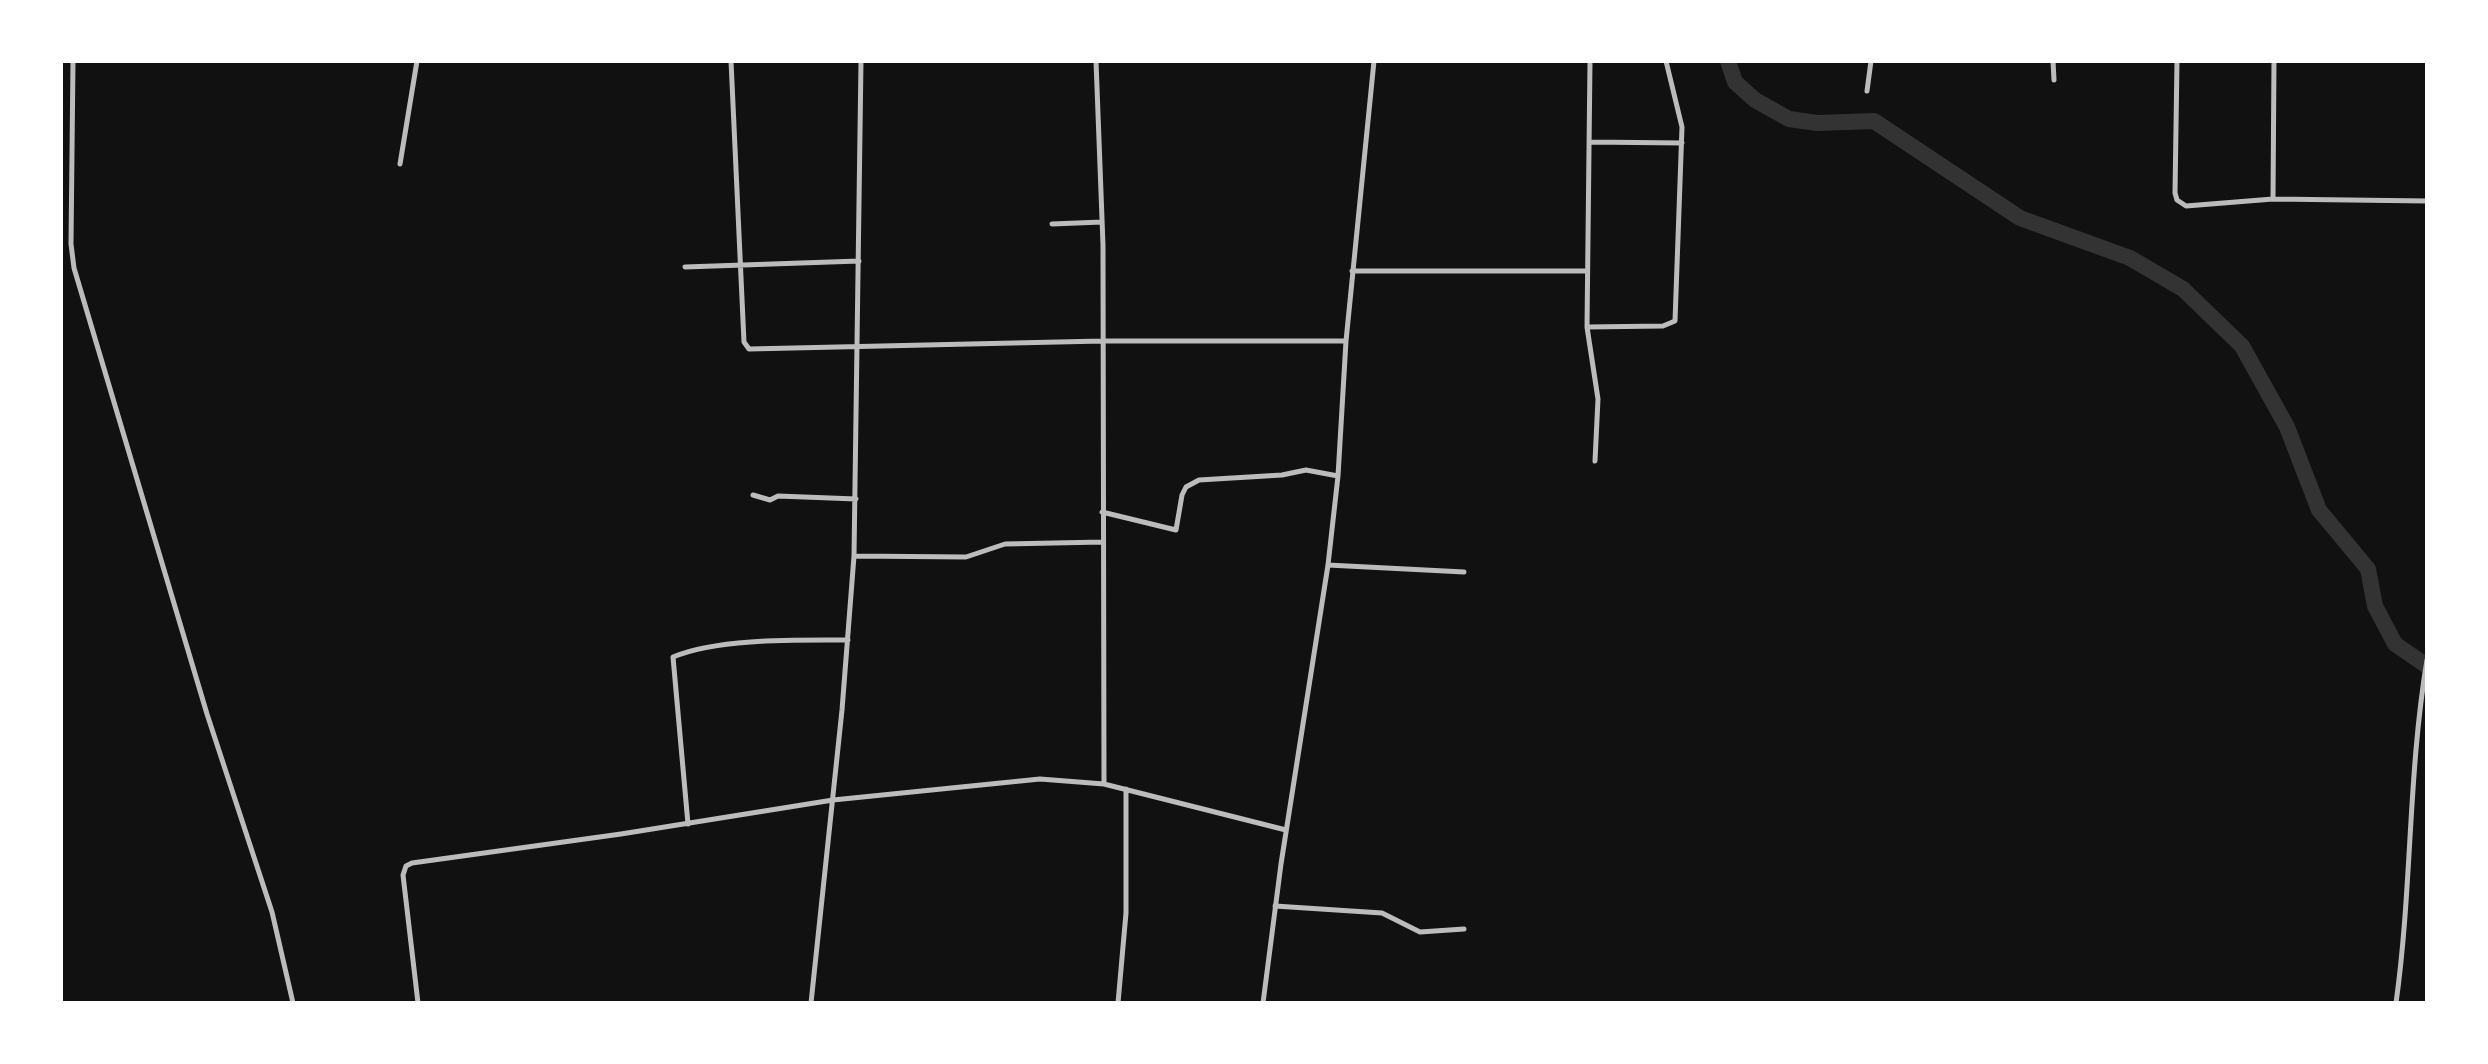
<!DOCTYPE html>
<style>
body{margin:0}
#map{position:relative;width:2488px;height:1064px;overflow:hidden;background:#111;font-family:Literata,serif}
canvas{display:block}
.frame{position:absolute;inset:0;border:63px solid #fff;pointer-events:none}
</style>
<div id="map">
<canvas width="2488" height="1064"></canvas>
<div class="frame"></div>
</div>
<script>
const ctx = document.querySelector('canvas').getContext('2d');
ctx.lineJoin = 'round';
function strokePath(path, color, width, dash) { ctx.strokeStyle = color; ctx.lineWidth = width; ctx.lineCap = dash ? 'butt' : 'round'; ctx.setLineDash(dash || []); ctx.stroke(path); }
const river = new Path2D(`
 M1728 61 1735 82 1755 100 1789 119 1817 123 1874 121 2020 218 2130 258 2183 289 2242 346 2287 427 2319 510 2368 569 2375 606 2395 644 2427 666`);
const minor = new Path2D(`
 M73 61 71 244 74 268 207 714 272 912 293 1003
 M731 61 744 342 749 349 1102 341H1346
 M1096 61 1103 245 1104 784
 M1590 61 1587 327 1598 399 1595 461
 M2053 61 2054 80
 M2177 61 2175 193 2177 200 2186 206 2273 199 2427 201
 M1867 91 1871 61
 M1590 142 1682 143
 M400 164 417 61
 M2273 199 2274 61
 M1052 224 1102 222
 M685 267 859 261
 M1352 271H1587
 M1587 327 1663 326 1675 321 1682 127 1666 61
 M753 495 770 500 778 496 856 499
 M1102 512 1176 530 1182 495 1186 487 1199 480 1282 475 1306 470 1338 476
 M854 556 966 557 1005 544 1103 542
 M1328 565 1464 572
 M688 824 673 657C717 638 799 640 848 640
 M1275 906 1382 913 1420 932 1464 929
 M418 1003 403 875 406 866 412 863 621 834 833 800 1040 779 1104 784 1286 830
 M811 1003 842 710 854 556 861 61
 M1118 1003 1126 913V789
 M1263 1003 1281 864 1328 565 1338 476 1346 341 1374 61
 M2396 1003C2412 889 2408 773 2427 660`);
strokePath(river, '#333', 16);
strokePath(minor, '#bcbcbc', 5);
</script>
